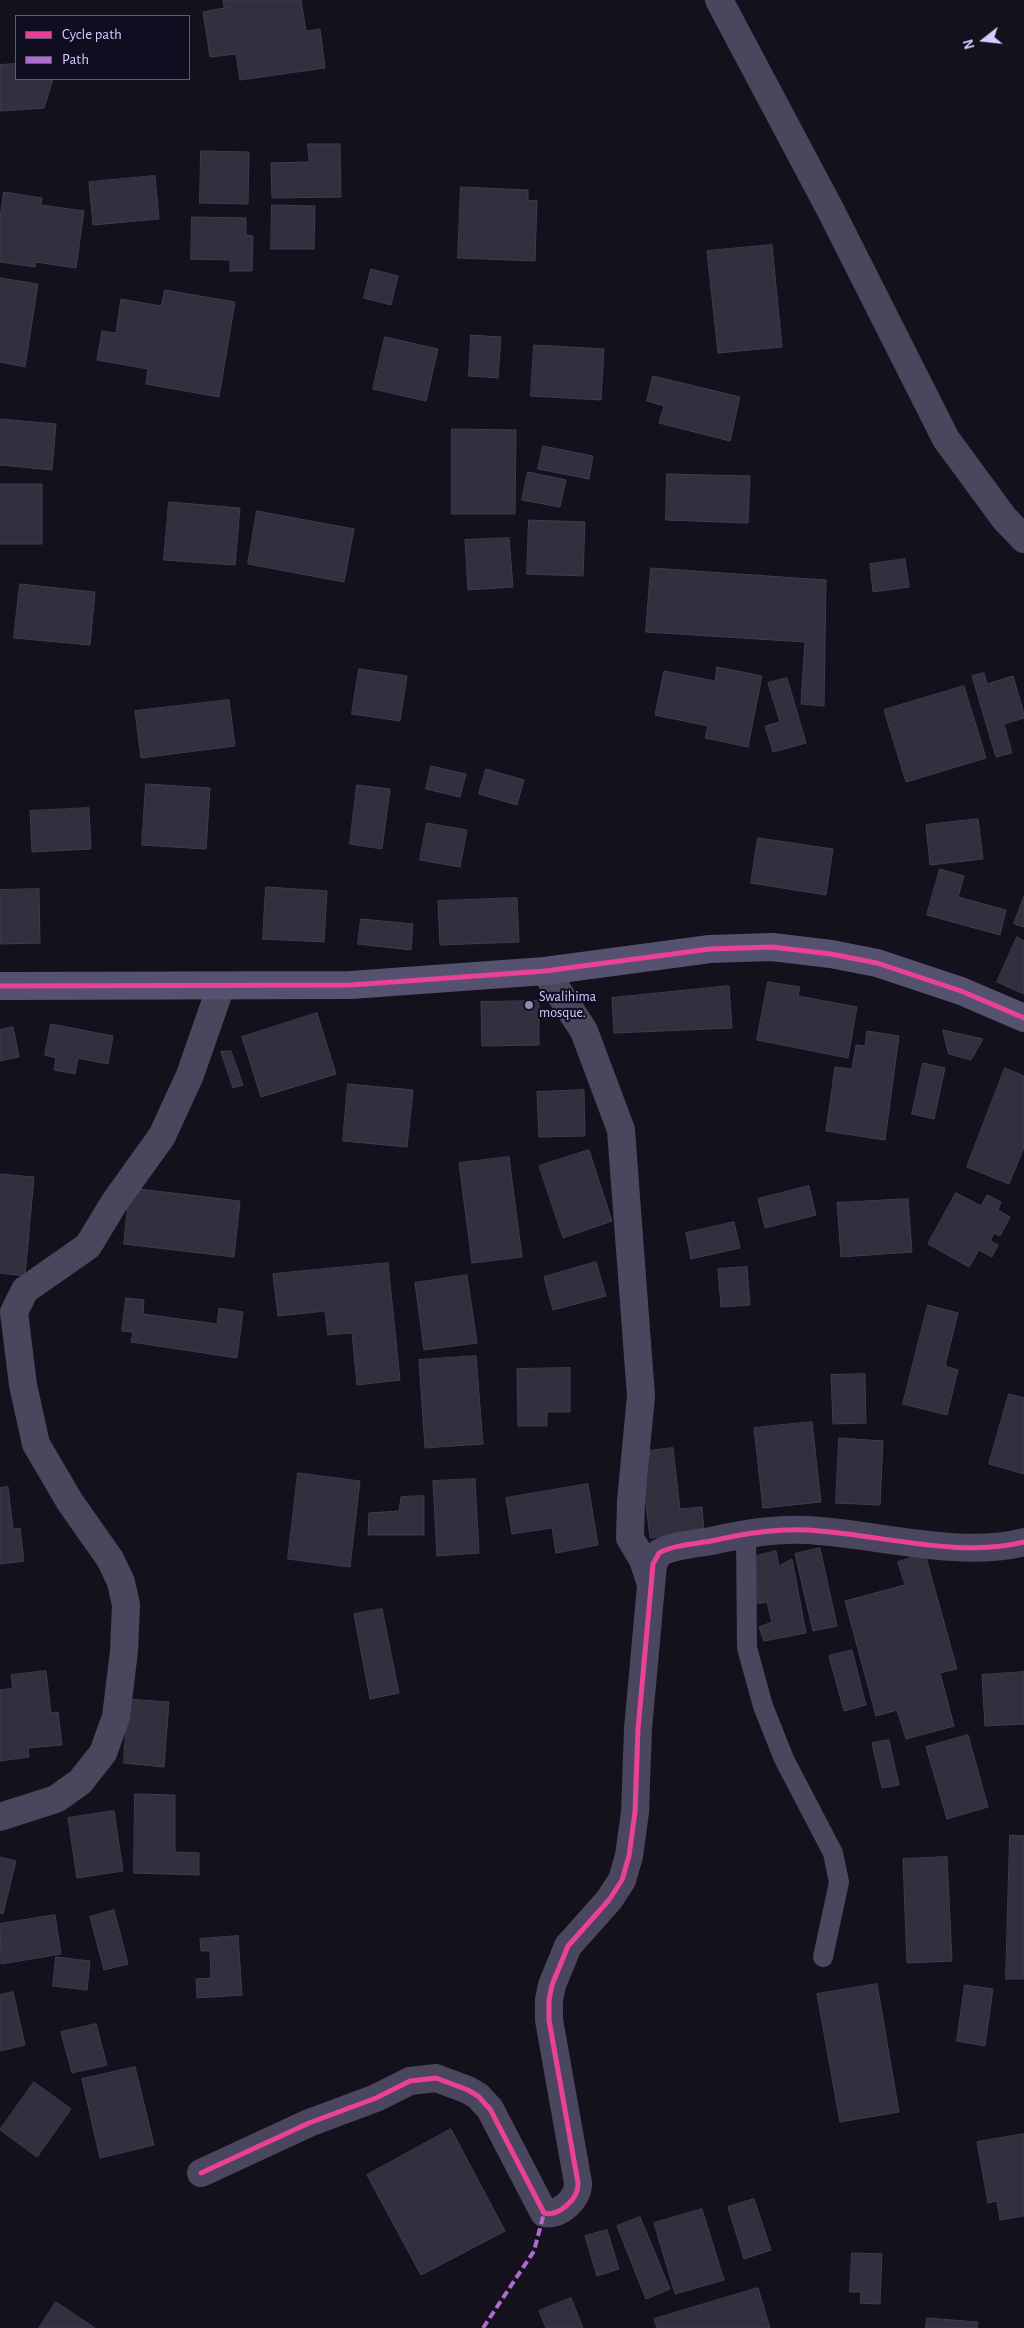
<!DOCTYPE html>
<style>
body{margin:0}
#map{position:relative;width:1024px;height:2328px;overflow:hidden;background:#14111c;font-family:"Alegreya Sans",sans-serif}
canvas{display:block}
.legend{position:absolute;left:15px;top:15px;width:175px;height:65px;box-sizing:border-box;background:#110d20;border:1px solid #5f5a79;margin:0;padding:6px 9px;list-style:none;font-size:15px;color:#d5cdfe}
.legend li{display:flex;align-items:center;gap:10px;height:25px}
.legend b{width:25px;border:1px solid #5f5a79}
.north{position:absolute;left:959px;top:15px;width:50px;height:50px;-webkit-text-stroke:4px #110d20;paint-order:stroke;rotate:254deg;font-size:14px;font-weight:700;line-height:20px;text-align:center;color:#d5cdfe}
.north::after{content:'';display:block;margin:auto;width:18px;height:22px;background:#d5cdfe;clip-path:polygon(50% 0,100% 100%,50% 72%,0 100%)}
</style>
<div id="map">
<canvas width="1024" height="2328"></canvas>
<ul class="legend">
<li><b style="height:6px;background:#ea4096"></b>Cycle path</li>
<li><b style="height:6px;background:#b06ccc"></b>Path</li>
</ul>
<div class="north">N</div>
</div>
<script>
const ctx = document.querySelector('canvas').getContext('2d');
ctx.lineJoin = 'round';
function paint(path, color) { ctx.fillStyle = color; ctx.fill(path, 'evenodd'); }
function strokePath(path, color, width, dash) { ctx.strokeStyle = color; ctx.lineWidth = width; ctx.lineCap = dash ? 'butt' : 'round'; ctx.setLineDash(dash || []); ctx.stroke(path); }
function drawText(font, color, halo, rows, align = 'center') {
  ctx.font = font + ' "Alegreya Sans",sans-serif'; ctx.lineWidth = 4.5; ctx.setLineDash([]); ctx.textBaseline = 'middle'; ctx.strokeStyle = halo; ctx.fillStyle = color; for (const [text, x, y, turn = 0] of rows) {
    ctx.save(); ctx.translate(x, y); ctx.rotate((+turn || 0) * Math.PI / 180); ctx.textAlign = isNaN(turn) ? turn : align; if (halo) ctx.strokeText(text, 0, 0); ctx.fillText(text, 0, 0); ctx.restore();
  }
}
const building = new Path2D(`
 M223 0H301L306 31 320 29 325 68 240 80 236 54 210 57 203 12 224 8Z
 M16 64V79H53L44 108 0 111V65Z
 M308 144H340L341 197 272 198 271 163 309 162Z
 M201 151 249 152 248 204 200 203Z
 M155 176 159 219 93 225 89 182Z
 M461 187 528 190V201L537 200 535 261 458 258Z
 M4 192 42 198 41 205 84 211 76 268 36 262 35 267 0 262V219Z
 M272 205 315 206 314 249H271Z
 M192 217 246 218V235L253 236 252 271H230V260L191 259Z
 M772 245 782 347 718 353 707 251Z
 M371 269 398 276 391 305 364 298Z
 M0 278 38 284 25 367 0 362Z
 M165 290 235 302 219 397 146 384 148 369 97 360 102 331 116 333 121 299 161 306Z
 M471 335 501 337 498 378 469 376Z
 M385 337 438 349 426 401 373 389Z
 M534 345 604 349 601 400 531 396Z
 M653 376 740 397 730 441 659 423 664 406 647 401Z
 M0 419 56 424 52 470 0 465Z
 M452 429 516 430 515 514H452Z
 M543 446 593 456 589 479 538 469Z
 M528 472 566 480 560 507 522 500Z
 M667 474 750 476 748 523 666 520Z
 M0 484H42V544H0Z
 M169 502 240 508 235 565 164 560Z
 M257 511 354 529 344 582 248 564Z
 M529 520 585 522 583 576 527 574Z
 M509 538 513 587 468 590 465 540Z
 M905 559 909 587 873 592 870 564Z
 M651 568 826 580 824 706 801 704 805 642 646 632Z
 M20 584 95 592 90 645 14 638Z
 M717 667 762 676 748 747 705 738 708 726 655 715 664 671 715 681Z
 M359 669 407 676 400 721 352 714Z
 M984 673 987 684 1013 676 1024 714V718L1004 724 1012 753 996 757 972 676Z
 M787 678 806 743 773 752 765 726 780 722 768 683Z
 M964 686 986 758 906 782 884 710Z
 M229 700 235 746 141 758 135 711Z
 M431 766 466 774 460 797 426 789Z
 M486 769 524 780 517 805 479 794Z
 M146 784 210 788 206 849 142 845Z
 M357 785 390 789 382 849 350 844Z
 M89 808 91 849 32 852 30 811Z
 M978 819 983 859 930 865 926 825Z
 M427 823 467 830 460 867 420 860Z
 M758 838 833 849 826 895 751 883Z
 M940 869 964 876 958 897 1006 910 1000 935 927 915Z
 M266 887 327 891 324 942 263 939Z
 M39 889 40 943 0 944V890Z
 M1024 896V927L1014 924Z
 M517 898 519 942 440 945 438 901Z
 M361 919 413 924 411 950 358 944Z
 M1017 937 1024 941V994L997 982Z
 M768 982 800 987 798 996 857 1007 848 1058 757 1040Z
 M729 986 732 1028 614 1033 612 998Z
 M539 1001V1045L482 1046 481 1002Z
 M317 1013 336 1074 261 1097 242 1037Z
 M51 1024 113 1036 108 1064 78 1058 75 1074 54 1070 56 1058 45 1055Z
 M13 1027 19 1057 0 1061V1030Z
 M943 1030 983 1039 971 1060 949 1054Z
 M867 1031 899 1036 885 1140 826 1131 835 1067 852 1069 856 1045 865 1046Z
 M231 1051 243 1085 233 1088 221 1052Z
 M923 1063 945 1068 934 1119 912 1114Z
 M1005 1068 1024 1076V1147L1009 1184 967 1167Z
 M348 1084 413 1090 407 1147 343 1141Z
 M584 1090 585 1136 539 1137 537 1092Z
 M589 1150 612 1221 563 1238 539 1166Z
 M509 1157 522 1257 472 1263 459 1163Z
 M0 1174 34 1177 25 1276 0 1273Z
 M809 1186 816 1215 765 1228 758 1199Z
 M130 1188 240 1201 234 1257 124 1244Z
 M956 1193 981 1206 987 1195 1001 1202 998 1210 1010 1217 1000 1236 994 1233 990 1241 998 1245 992 1257 979 1250 969 1267 928 1244Z
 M908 1199 912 1252 841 1257 837 1203Z
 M734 1222 740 1248 691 1259 686 1233Z
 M596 1262 606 1296 553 1310 544 1277Z
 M388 1263 400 1380 357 1385 352 1333 328 1335 325 1311 278 1316 273 1274Z
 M747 1267 750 1305 721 1307 718 1269Z
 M467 1275 477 1343 424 1350 415 1283Z
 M126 1298 144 1300 143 1314 217 1324 219 1308 243 1312 237 1358 131 1342 133 1332 122 1331Z
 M928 1305 958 1313 945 1366 958 1370 947 1415 903 1404Z
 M476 1356 483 1444 425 1448 419 1360Z
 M570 1368V1412H547V1426H518L517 1369Z
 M865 1374 866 1423 833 1424 831 1375Z
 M1009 1394 1024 1398V1474L989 1464Z
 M812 1422 821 1502 763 1508 754 1428Z
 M839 1438 883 1441 880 1505 836 1503Z
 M673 1448 680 1509 702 1507 704 1532 650 1538 640 1452Z
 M298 1473 360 1481 350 1567 288 1559Z
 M475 1479 479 1553 437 1556 433 1481Z
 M588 1484 598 1545 556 1553 552 1528 512 1534 506 1498Z
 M8 1487 13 1529 20 1528 24 1561 0 1564V1488Z
 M424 1496V1535H368L369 1513 399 1511 401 1497Z
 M820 1548 837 1626 813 1631 795 1554Z
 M776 1551 779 1566 792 1559 806 1633 764 1641 759 1627 772 1622 767 1602 756 1604 745 1559Z
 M925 1554 957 1669 940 1673 954 1726 906 1739 897 1710 876 1716 845 1601 905 1585 898 1562Z
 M382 1609 399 1693 370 1699 354 1614Z
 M852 1650 866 1705 844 1711 829 1656Z
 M46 1671 51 1713 58 1712 62 1745 28 1748 29 1757 0 1761V1690L13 1688 11 1675Z
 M1024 1672V1724L985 1726 982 1675Z
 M128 1699 169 1702 164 1767 124 1763Z
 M968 1735 988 1807 947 1819 926 1747Z
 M889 1740 899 1785 882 1788 872 1743Z
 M135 1794 175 1795V1852L199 1853V1875L134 1873Z
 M114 1811 123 1871 77 1878 68 1818Z
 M1010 1835 1024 1836V1979H1006Z
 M0 1857 16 1861 3 1914 0 1913Z
 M947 1857 952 1961 907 1963 903 1859Z
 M114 1910 128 1964 104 1970 90 1917Z
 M55 1915 61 1954 1 1964 0 1924Z
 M238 1936 242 1995 197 1998 196 1979 211 1978 210 1951H201L200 1939Z
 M56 1957 90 1961 87 1990 53 1986Z
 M877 1984 899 2112 840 2122 817 1994Z
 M965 1985 993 1989 985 2046 957 2041Z
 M13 1992 25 2045 0 2051V1995Z
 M96 2024 107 2065 72 2073 61 2032Z
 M135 2067 154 2145 100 2158 82 2079Z
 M34 2082 71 2109 37 2157 0 2130Z
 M451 2129 505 2231 421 2275 367 2175Z
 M1024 2134V2216L1000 2220 997 2201 988 2203 977 2142Z
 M754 2199 771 2250 744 2259 728 2207Z
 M702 2209 724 2280 675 2294 654 2223Z
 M640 2217 670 2289 646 2299 617 2226Z
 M607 2230 619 2269 597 2276 585 2236Z
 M852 2253 882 2254 880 2304 860 2303 861 2292H850Z
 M758 2288 770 2328H657L654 2319Z
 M571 2298 583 2328H546L539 2311Z
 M56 2302 95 2328H39Z
 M927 2318 978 2322 977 2328H926Z`);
const lane = new Path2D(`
 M746 1534 747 1648 763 1706 784 1759 833 1853 839 1882 823 1957`);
const street = new Path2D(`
 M719 0 831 211 946 439 1004 518 1024 539
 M545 971 584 1031 621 1130 641 1396 631 1501 630 1538 643 1560 651 1584
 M0 1817 56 1799 80 1782 103 1753 116 1717 124 1651 126 1605 121 1582 110 1559 70 1502 36 1444 23 1385 14 1312 25 1290 88 1246 114 1203 162 1136 190 1075 221 986
 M201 2173 309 2123 376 2098 410 2081 436 2078 468 2090 478 2096 490 2109 544 2213C559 2217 579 2198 578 2183L549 2020V2000L552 1985 568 1946 609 1900 622 1880 629 1856 635 1812 638 1729 653 1564 659 1553C674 1545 694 1544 711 1541 747 1533 783 1527 820 1531 883 1536 963 1558 1024 1542`);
const secondary = new Path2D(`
 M0 986 351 985 545 971 710 949 772 947 831 954 877 963 961 991 1024 1018`);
const quiet = new Path2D(`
 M483 2328 534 2251 544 2213`);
const cycleway = new Path2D(`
 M0 986 351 985 545 971 710 949 772 947 831 954 877 963 961 991 1024 1018
 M201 2173 309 2123 376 2098 410 2081 436 2078 468 2090 478 2096 490 2109 544 2213C559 2217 579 2198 578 2183L549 2020V2000L552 1985 568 1946 609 1900 622 1880 629 1856 635 1812 638 1729 653 1564 659 1553C674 1545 694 1544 711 1541 747 1533 783 1527 820 1531 883 1536 963 1558 1024 1542`);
const markers = [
 [529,1005,5,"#918baf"]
];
const poiNames = [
 ["Swalihima",539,997],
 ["mosque.",539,1013]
];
paint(building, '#322f3e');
strokePath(building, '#403b4f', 1);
strokePath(lane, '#49465d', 20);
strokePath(street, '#49465d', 28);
strokePath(secondary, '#55526f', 28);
strokePath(quiet, '#b06ccc', 4, [8, 4]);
strokePath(cycleway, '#ea4096', 5);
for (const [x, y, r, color] of markers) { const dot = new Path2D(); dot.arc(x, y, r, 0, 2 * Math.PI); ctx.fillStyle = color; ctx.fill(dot); strokePath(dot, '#110d20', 2); }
drawText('14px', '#d5cdfe', '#110d20', poiNames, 'left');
</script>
